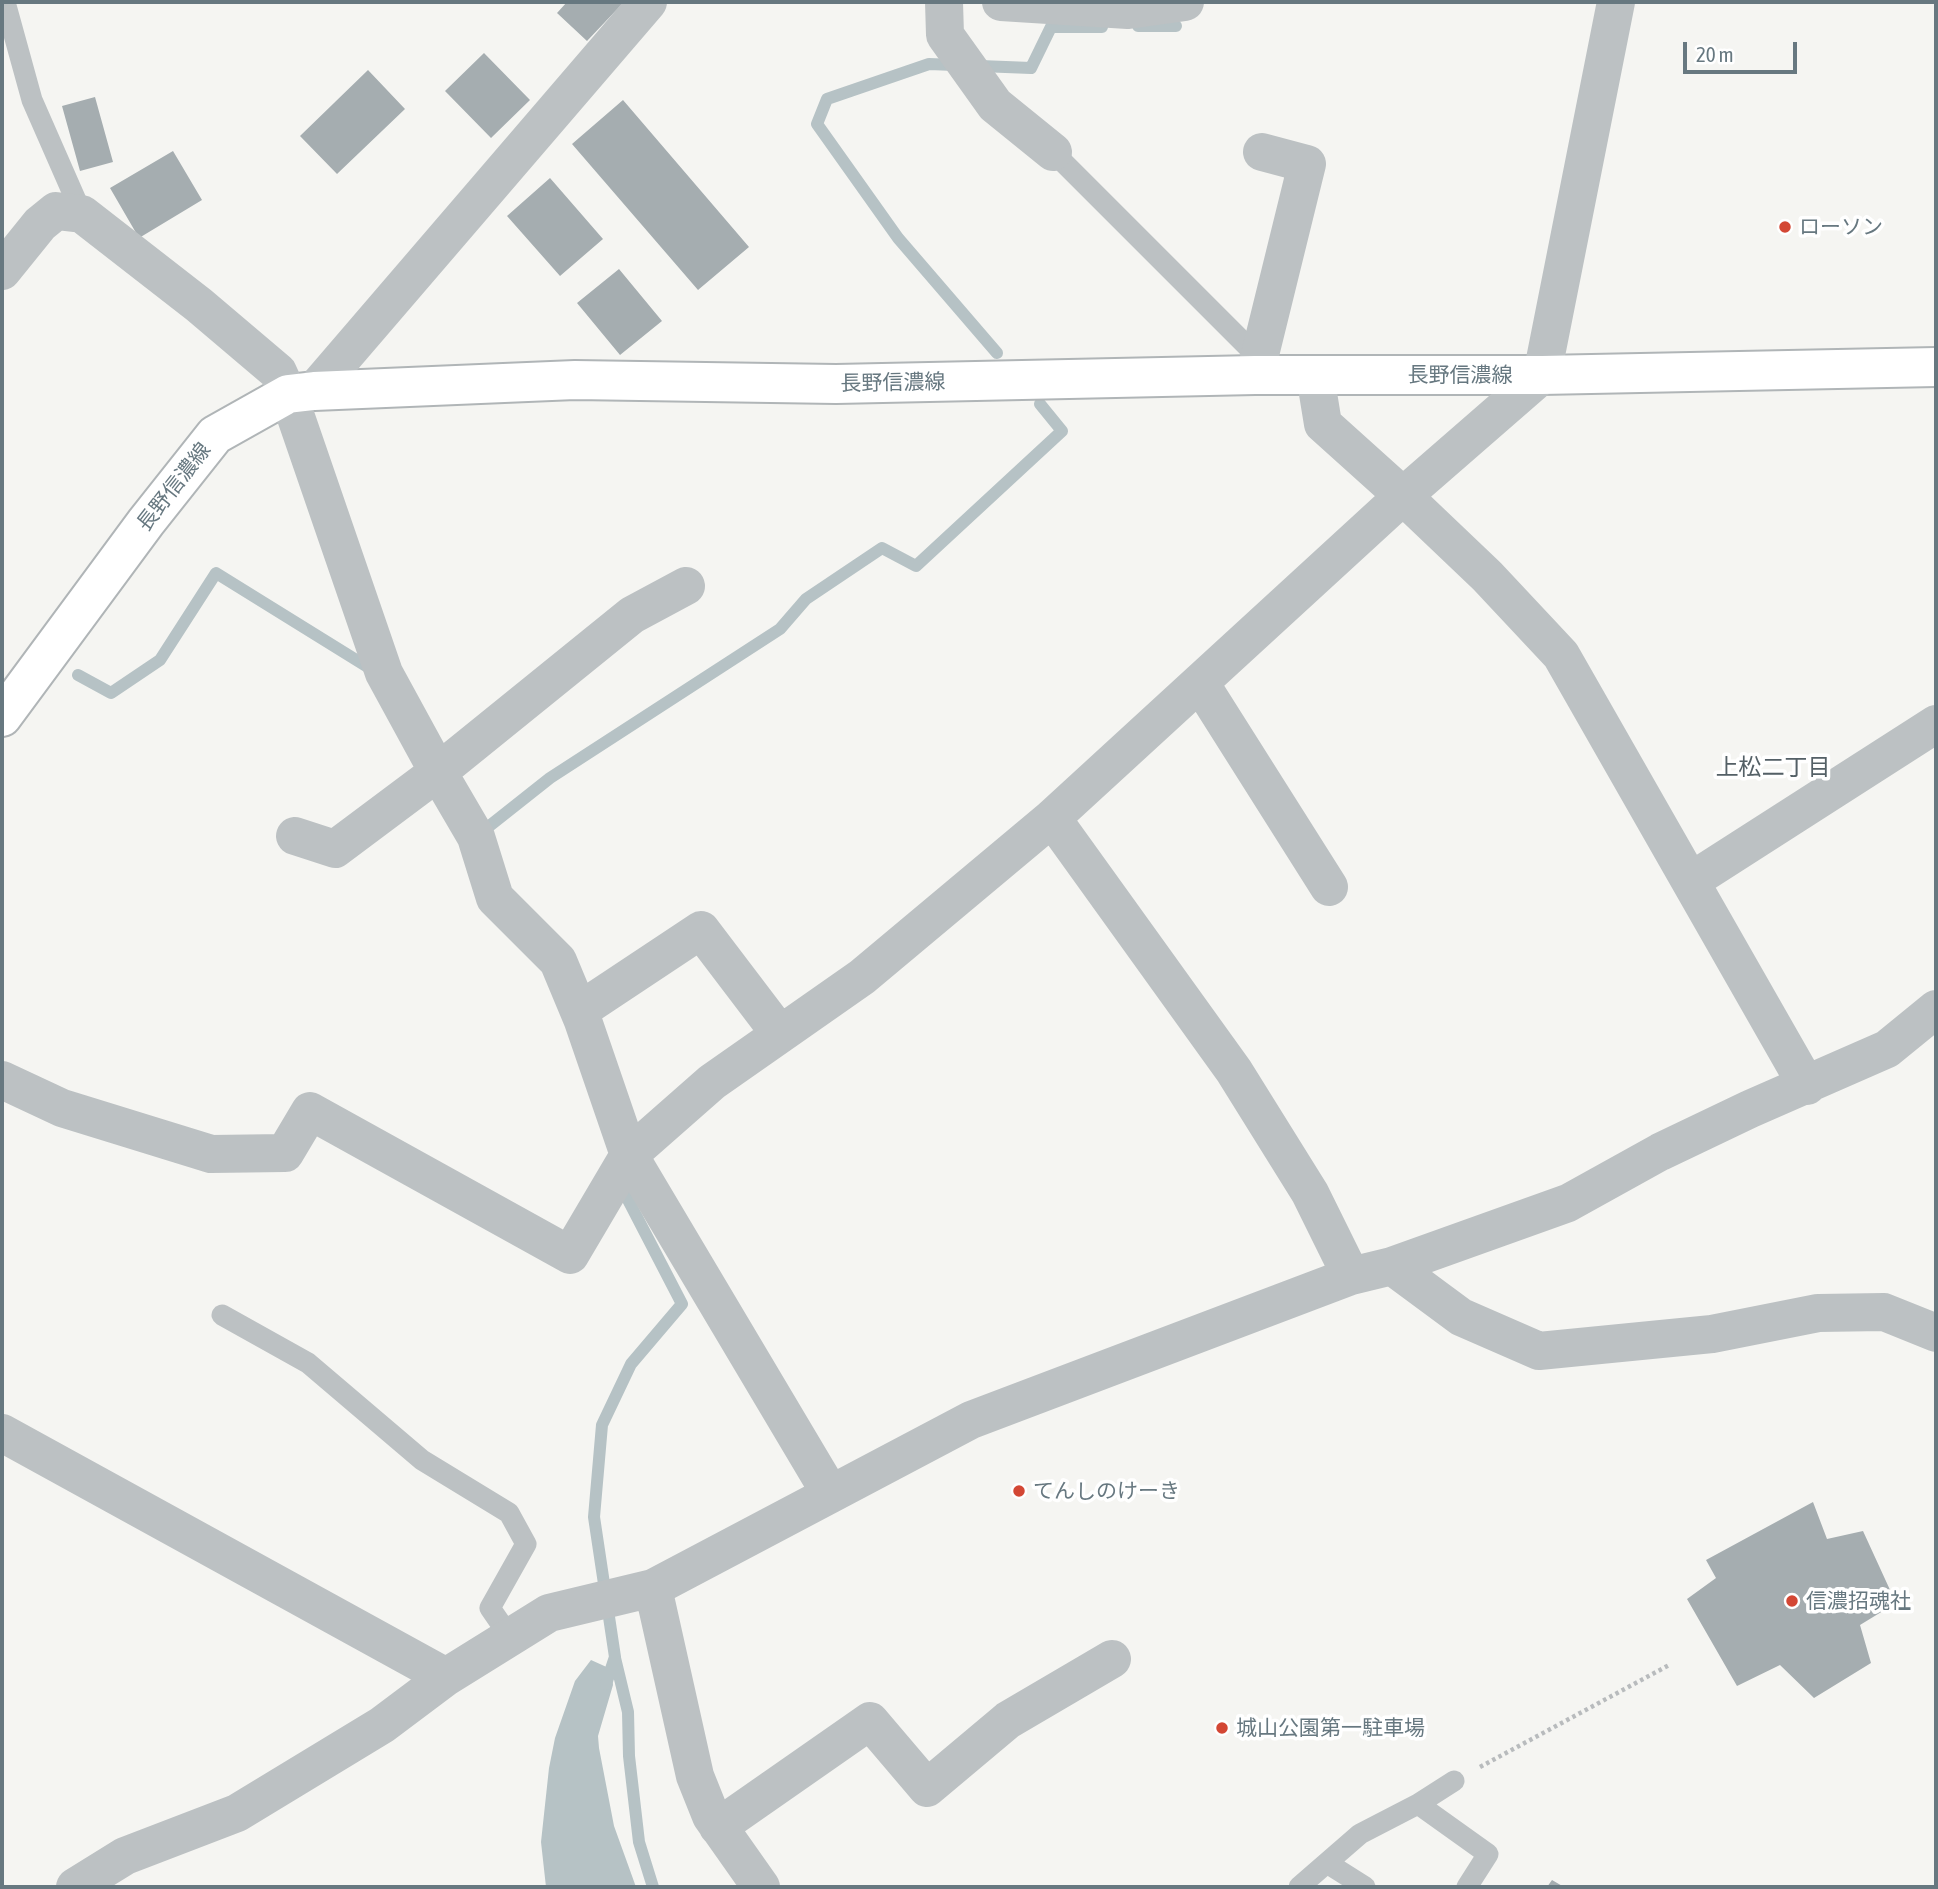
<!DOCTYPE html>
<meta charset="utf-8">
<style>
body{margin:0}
#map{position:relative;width:1938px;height:1889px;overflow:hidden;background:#f5f5f2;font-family:"Asap Condensed",sans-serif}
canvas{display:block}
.frame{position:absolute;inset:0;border:4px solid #677880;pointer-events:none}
.scale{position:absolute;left:1683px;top:42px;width:114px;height:32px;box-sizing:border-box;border:4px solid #677880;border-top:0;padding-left:9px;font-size:21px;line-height:24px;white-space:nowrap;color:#677880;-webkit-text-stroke:5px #fff;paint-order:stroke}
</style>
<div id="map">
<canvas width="1938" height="1889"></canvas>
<div class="frame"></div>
<div class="scale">20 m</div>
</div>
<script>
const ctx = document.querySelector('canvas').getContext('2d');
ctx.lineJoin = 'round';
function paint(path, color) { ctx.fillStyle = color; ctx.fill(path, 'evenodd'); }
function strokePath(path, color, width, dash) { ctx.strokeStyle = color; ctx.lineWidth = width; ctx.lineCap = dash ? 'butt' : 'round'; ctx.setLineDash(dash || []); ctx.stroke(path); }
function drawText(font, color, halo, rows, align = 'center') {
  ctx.font = font + ' "Asap Condensed","Noto Sans JP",sans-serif'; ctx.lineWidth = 7; ctx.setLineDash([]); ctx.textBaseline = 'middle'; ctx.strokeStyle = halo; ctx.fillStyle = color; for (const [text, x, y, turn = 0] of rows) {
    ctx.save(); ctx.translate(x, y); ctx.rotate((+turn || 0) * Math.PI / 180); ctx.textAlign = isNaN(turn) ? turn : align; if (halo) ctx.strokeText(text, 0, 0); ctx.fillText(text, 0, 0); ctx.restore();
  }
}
const water = new Path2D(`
 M591 1660 611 1669 613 1685 598 1736 599 1748 614 1826 636 1887H546L541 1842 549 1768 555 1738 575 1681Z`);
const stream = new Path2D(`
 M1138 26H1176
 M997 353 898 238 817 124 827 99 929 64 1031 68 1051 27H1102
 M78 675 111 693 160 660 216 573 366 666
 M478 835 550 778 780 629 806 599 882 548 916 566 1062 431 1040 404
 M615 1658 628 1712 629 1756 639 1842 653 1887
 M606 1684 615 1657 594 1517 602 1425 631 1364 682 1304 625 1194`);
const building = new Path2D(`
 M567 2H624L587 41 557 13Z
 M484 53 530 100 491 138 445 91Z
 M368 70 405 109 337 174 300 136Z
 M95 97 113 162 80 171 62 106Z
 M623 100 749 247 698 290 572 144Z
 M173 151 202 200 139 238 110 188Z
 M550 178 603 239 560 276 507 216Z
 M619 269 662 321 620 355 577 303Z
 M1813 1502 1827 1539 1863 1531 1896 1603 1860 1625 1871 1663 1814 1698 1780 1665 1737 1686 1687 1599 1716 1578 1706 1560Z
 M1552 1880 1564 1887H1547Z`);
const path = new Path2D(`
 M1480 1767 1671 1664`);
const lane = new Path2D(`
 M5 2 32 100 82 214
 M1053 152 1259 358
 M222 1315 308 1363 422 1460 509 1513 526 1544 490 1608 510 1637
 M1418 1804 1488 1854 1467 1887
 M1327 1863 1365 1887
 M1299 1887 1360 1834 1418 1804 1454 1781`);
const street = new Path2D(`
 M944 2 945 35 995 105 1053 152
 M1001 2 1128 10 1185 2
 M2 271 40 224 56 211 82 214 199 305 278 372 288 394 384 673 438 772 476 837 495 898 558 961 583 1021 629 1155 570 1255 310 1111 285 1153 211 1154 62 1108 2 1080
 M1255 375 1307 164 1262 152
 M1315 375 1323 424 1403 496 1487 576 1561 655 1807 1086
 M314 391 648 2
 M1200 683 1329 887
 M1052 818 1403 496 1542 375 1616 2
 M295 836 335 849 438 772 632 615 686 586
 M1691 881 1936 724
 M579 1011 701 930 780 1034
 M1392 1266 1461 1317 1539 1351 1712 1334 1818 1313 1884 1312 1936 1333
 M2 1433 446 1677
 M830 1493 629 1155 712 1082 862 977 1052 818 1234 1071 1310 1193 1351 1276
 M653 1588 695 1776 711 1816 761 1887
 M718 1827 870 1721 927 1788 1008 1720 1112 1659
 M75 1887 125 1856 237 1813 382 1725 446 1677 549 1613 653 1588 971 1420 1351 1276 1392 1266 1568 1203 1660 1152 1750 1109 1887 1049 1936 1009`);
const primary = new Path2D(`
 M2 717 146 522 215 435 288 394 314 391 575 380 836 384 1255 375H1542L1936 367`);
const markers = [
 [1785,227,7,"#d34734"],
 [1019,1491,7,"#d34734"],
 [1792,1601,7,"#d34734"],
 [1222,1728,7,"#d34734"]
];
const poiNames = [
 ["ローソン",1799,227],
 ["てんしのけーき",1033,1491],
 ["信濃招魂社",1806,1601],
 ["城山公園第一駐車場",1236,1728]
];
const streetNames = [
 ["長野信濃線",1460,375],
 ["長野信濃線",893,383,-1],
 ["長野信濃線",174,487,-52]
];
const neighbourhoodNames = [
 ["上松二丁目",1773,768]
];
paint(water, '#b6c2c5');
strokePath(stream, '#b6c2c5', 12);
paint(building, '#a5adb0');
strokePath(primary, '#b0b5b7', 42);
strokePath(path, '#b8bbbd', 4.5, [3.5, 3.5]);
strokePath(lane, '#bcc1c3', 21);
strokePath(street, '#bcc1c3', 38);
strokePath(primary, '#fff', 38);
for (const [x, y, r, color] of markers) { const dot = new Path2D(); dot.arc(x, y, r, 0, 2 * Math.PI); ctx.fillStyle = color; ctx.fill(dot); strokePath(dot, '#fff', 2.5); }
drawText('21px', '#677880', '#fff', poiNames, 'left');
drawText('21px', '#677880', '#fff', streetNames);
drawText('23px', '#546066', '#fff', neighbourhoodNames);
</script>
